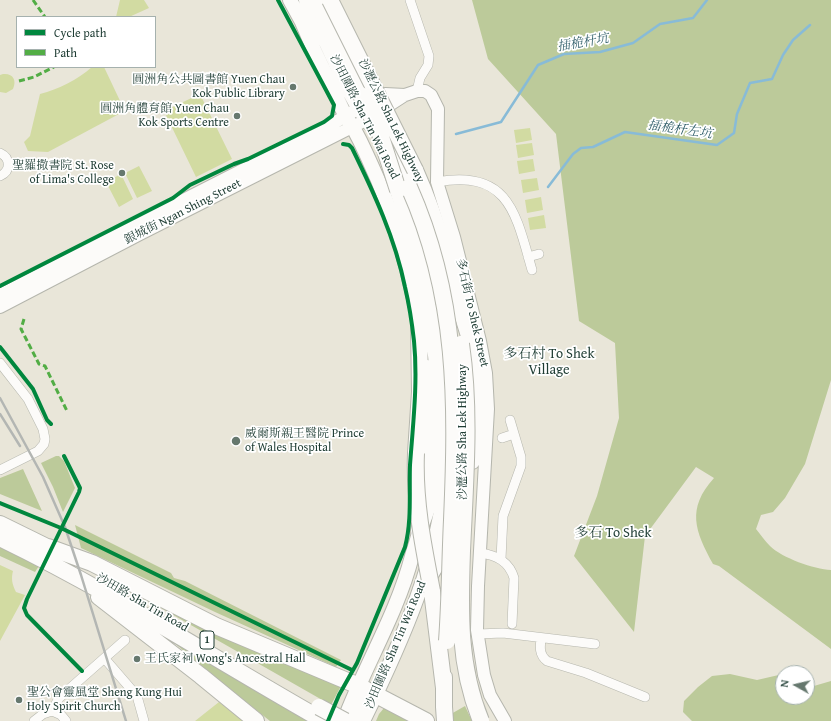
<!DOCTYPE html>
<meta charset="utf-8">
<style>
body{margin:0}
#map{position:relative;width:831px;height:721px;overflow:hidden;background:#e9e6d9;font-family:"Gentium Book Plus",serif}
canvas{display:block}
.legend{position:absolute;left:16px;top:16px;width:140px;height:52px;box-sizing:border-box;background:#fff;border:1px solid #a5b1ae;margin:0;padding:5px 7px;list-style:none;font-size:12px;color:#1f3d34}
.legend li{display:flex;align-items:center;gap:8px;height:20px}
.legend b{width:20px;border:1px solid #a5b1ae}
.north{position:absolute;left:775px;top:665px;width:40px;height:40px;box-sizing:border-box;background:#fff;border:1px solid #a5b1ae;border-radius:50%;rotate:278deg;font-size:11px;font-weight:700;line-height:16px;text-align:center;color:#1f3d34}
.north::after{content:'';display:block;margin:auto;width:14px;height:18px;background:#66786e;clip-path:polygon(50% 0,100% 100%,50% 72%,0 100%)}
</style>
<div id="map">
<canvas width="831" height="721"></canvas>
<ul class="legend">
<li><b style="height:5px;background:#00873e"></b>Cycle path</li>
<li><b style="height:5px;background:#52ad45"></b>Path</li>
</ul>
<div class="north">N</div>
</div>
<script>
const ctx = document.querySelector('canvas').getContext('2d');
ctx.lineJoin = 'round';
function paint(path, color) { ctx.fillStyle = color; ctx.fill(path, 'evenodd'); }
function strokePath(path, color, width, dash) { ctx.strokeStyle = color; ctx.lineWidth = width; ctx.lineCap = dash ? 'butt' : 'round'; ctx.setLineDash(dash || []); ctx.stroke(path); }
function drawText(font, color, halo, rows, align = 'center') {
  ctx.font = font + ' "Gentium Book Plus","Noto Serif TC",serif'; ctx.lineWidth = 3.5; ctx.setLineDash([]); ctx.textBaseline = 'middle'; ctx.strokeStyle = halo; ctx.fillStyle = color; for (const [text, x, y, turn = 0] of rows) {
    ctx.save(); ctx.translate(x, y); ctx.rotate((+turn || 0) * Math.PI / 180); ctx.textAlign = isNaN(turn) ? turn : align; if (halo) ctx.strokeText(text, 0, 0); ctx.fillText(text, 0, 0); ctx.restore();
  }
}
const green = new Path2D(`
 M120 0H144L149 8 129 17H116Z
 M92 67H104L122 105 119 114 48 152 28 151 24 142 30 136 40 94C59 89 77 80 92 67Z
 M3 74C13 73 17 80 13 89L6 93 0 92V75Z
 M200 94 232 159 196 177 164 111Z
 M530 128 532 140 516 143 514 130Z
 M532 143 534 155 518 158 516 145Z
 M533 159 535 171 519 174 517 161Z
 M139 166 152 191 137 198 125 173Z
 M121 174 133 199 119 207 106 182Z
 M537 178 539 190 523 193 521 180Z
 M541 197 543 210 527 213 525 200Z
 M544 215 546 228 530 230 528 218Z
 M0 565 13 571C11 579 12 584 16 592L25 595 0 641Z
 M219 702 243 721H195Z`);
const forest = new Path2D(`
 M472 0H831V380L805 464 785 498 773 512 761 515 756 529C760 534 765 541 770 546 782 558 814 569 831 570V649L719 566 713 564C695 531 686 509 714 478L696 467 645 536 634 632 574 556 597 496 619 418 615 343 579 321 556 134 488 59Z
 M56 456H59L64 461 75 488 63 512 53 487 41 463Z
 M23 469 42 511 0 494V478Z
 M75 525 171 573 174 578 185 581 341 660 336 667 215 612 81 548Z
 M0 546 39 566 35 572 0 556Z
 M154 604 161 606 341 686 331 705Z
 M160 631 313 721H270L222 683Z
 M730 674 757 680 783 674V697H807V688L831 681V721H692L683 712 684 701 698 687 712 676Z
 M465 706 472 721H452L451 714Z
 M384 708 417 721H376L379 714Z`);
const stream = new Path2D(`
 M456 134 501 122 538 65 564 54 600 52 633 43 660 24 693 18 707 0
 M548 187 573 154 581 148 593 147 625 132 717 145 734 133 737 114 750 83 772 79 783 55 793 40 810 25`);
const street = new Path2D(`
 M410 0 429 56 428 65 420 78 417 91
 M0 153C11 158 11 171 0 176
 M437 182C509 169 516 214 532 270
 M528 257 539 254
 M0 363 28 399 43 429 45 439 44 444 38 451 0 470
 M502 438 514 434
 M480 553C496 555 509 561 514 578L512 624
 M501 559 503 516 521 466V457L510 420
 M478 634 503 633 595 644
 M541 638C540 647 539 655 547 661L586 673 645 697
 M105 659 137 696 144 721
 M52 711 61 715 66 721
 M34 721 43 714 52 711 59 698 125 640`);
const secondary = new Path2D(`
 M0 295 148 218 327 127 371 101 385 94 405 95
 M0 307 140 234 368 119 405 95 417 91H425L431 95 438 109 437 182 454 237 480 341 486 373 488 409 478 586 477 630 484 675 490 695 505 721`);
const primary = new Path2D(`
 M290 0 302 22 314 50 346 117C356 130 362 145 369 160 395 215 409 272 421 332
 M306 0 349 91 359 109 370 124
 M422 248 435 297
 M422 506 429 439V417L427 367
 M344 721C365 665 397 614 412 556 415 546 419 536 420 526
 M363 721C402 641 440 557 447 467`);
const highway = new Path2D(`
 M316 0 361 95
 M391 153 409 187
 M415 170C428 199 438 228 447 258 451 273 456 288 457 303
 M398 190C425 278 452 389 435 481 432 497 425 514 419 530
 M456 294C460 308 465 322 469 336 479 378 478 419 472 461
 M416 453 420 392 419 322
 M0 524 57 552
 M0 538C112 592 216 660 324 721
 M48 547 92 563 216 626 359 686 426 721
 M421 590 448 545 451 534
 M432 591 444 688
 M99 597 201 676 256 721
 M444 677V707L445 721
 M351 721C363 714 357 698 376 695`);
const rail = new Path2D(`
 M0 398 43 477 65 527 81 575 126 721
 M0 414 20 446`);
const highwayBridge = new Path2D(`
 M330 0 415 170
 M361 95 380 134 398 190
 M409 187C458 297 457 403 452 520 450 561 450 601 447 641
 M461 344C471 412 465 482 462 551 460 610 458 665 481 721
 M416 453C414 500 423 545 432 591
 M319 707 345 721`);
const quiet = new Path2D(`
 M33 0 45 17
 M19 81 34 77 54 67
 M24 319 21 329 39 364 45 366 67 411`);
const cycleway = new Path2D(`
 M0 286 173 198 190 185 234 164 248 159 324 122 332 116 334 105 278 0
 M0 347 33 389 47 420 51 424
 M64 456 80 488 79 492 27 599 24 608 27 615 82 671
 M0 503 61 528 352 670
 M328 721 339 695 357 663 405 547C412 521 409 492 410 465 413 424 418 382 414 341 412 323 409 304 405 287 395 238 374 193 352 148L349 145 343 144`);
const markers = [
 [293,87,4,"#66786e"],
 [237,116,4,"#66786e"],
 [122,173,4,"#66786e"],
 [236,441,5,"#66786e"],
 [137,659,4,"#66786e"],
 [19,700,4,"#66786e"]
];
const shields = [
 [207,640,14]
];
const shieldNames = [
 ["1",207,640]
];
const poiNames = [
 ["圓洲角公共圖書館 Yuen Chau",285,80],
 ["Kok Public Library",285,94],
 ["圓洲角體育館 Yuen Chau",229,109],
 ["Kok Sports Centre",229,123],
 ["聖羅撒書院 St. Rose",114,166],
 ["of Lima's College",114,180],
 ["威爾斯親王醫院 Prince",245,434,"left"],
 ["of Wales Hospital",245,448,"left"],
 ["王氏家祠 Wong's Ancestral Hall",145,659,"left"],
 ["聖公會靈風堂 Sheng Kung Hui",27,693,"left"],
 ["Holy Spirit Church",27,707,"left"]
];
const streetNames = [
 ["沙田圍路 Sha Tin Wai Road",364,117,63],
 ["沙瀝公路 Sha Lek Highway",391,121,64],
 ["銀城街 Ngan Shing Street",183,212,-27],
 ["多石街 To Shek Street",472,313,77],
 ["沙瀝公路 Sha Lek Highway",463,432,-90],
 ["沙田路 Sha Tin Road",142,603,30],
 ["沙田圍路 Sha Tin Wai Road",396,645,-67]
];
const waterNames = [
 ["插桅杆坑",583,43,-10],
 ["插桅杆左坑",680,130,8]
];
const quarterNames = [
 ["多石村 To Shek",549,354],
 ["Village",549,370],
 ["多石 To Shek",613,533]
];
paint(green, '#d2dba2');
paint(forest, '#bcca9a');
strokePath(stream, '#88bbd7', 2.5);
strokePath(street, '#b5b6ad', 10);
strokePath(secondary, '#b5b6ad', 14);
strokePath(primary, '#b5b6ad', 16);
strokePath(highway, '#b5b6ad', 18);
strokePath(street, '#fcfbf9', 9);
strokePath(secondary, '#fcfbf9', 12);
strokePath(primary, '#fcfbf9', 14);
strokePath(highway, '#fcfbf9', 16);
strokePath(rail, '#b3b6b3', 2.5);
strokePath(highwayBridge, '#b5b6ad', 18, []);
strokePath(highwayBridge, '#fcfbf9', 16);
strokePath(quiet, '#52ad45', 3, [6, 3]);
strokePath(cycleway, '#00873e', 4);
for (const [x, y, r, color] of markers) { const dot = new Path2D(); dot.arc(x, y, r, 0, 2 * Math.PI); ctx.fillStyle = color; ctx.fill(dot); strokePath(dot, '#fff', 1.5); }
for (const [x, y, w] of shields) { const box = new Path2D(); box.roundRect(x - w / 2, y - 9, w, 18, 3); ctx.fillStyle = '#fff'; ctx.fill(box); strokePath(box, '#1f3d34', 1); }
drawText('bold 11px', '#1f3d34', null, shieldNames);
drawText('12px', '#1f3d34', '#fff', poiNames, 'right');
drawText('12px', '#1f3d34', '#fff', streetNames);
drawText('italic 13px', '#35626d', '#fff', waterNames);
drawText('14px', '#1f3d34', '#fff', quarterNames);
</script>
